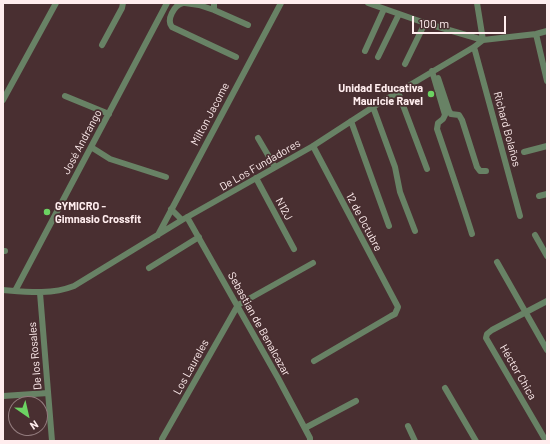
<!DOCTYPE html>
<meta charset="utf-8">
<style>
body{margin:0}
#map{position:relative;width:550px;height:444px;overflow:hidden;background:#492f31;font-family:Barlow,sans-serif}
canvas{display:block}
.frame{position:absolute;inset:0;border:4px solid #ffedee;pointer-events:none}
.north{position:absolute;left:8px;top:396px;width:40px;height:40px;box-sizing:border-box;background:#492f31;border:1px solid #927b7d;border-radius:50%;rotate:146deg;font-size:11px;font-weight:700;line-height:16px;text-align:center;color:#ffedee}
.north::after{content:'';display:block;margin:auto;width:14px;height:18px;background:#6cd362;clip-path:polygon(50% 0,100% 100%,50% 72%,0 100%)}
.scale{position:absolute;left:412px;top:16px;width:94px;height:18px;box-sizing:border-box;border:2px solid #ffedee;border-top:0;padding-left:5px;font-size:12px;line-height:14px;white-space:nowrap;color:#ffedee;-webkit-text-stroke:3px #492f31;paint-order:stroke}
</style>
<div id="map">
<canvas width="550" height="444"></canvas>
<div class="frame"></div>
<div class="north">N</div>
<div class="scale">100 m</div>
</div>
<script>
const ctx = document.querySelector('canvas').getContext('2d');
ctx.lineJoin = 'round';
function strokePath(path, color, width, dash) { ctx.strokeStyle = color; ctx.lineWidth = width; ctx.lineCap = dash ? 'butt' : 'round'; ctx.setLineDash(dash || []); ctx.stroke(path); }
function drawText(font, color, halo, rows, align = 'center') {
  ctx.font = font + ' Barlow,sans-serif'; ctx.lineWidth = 3.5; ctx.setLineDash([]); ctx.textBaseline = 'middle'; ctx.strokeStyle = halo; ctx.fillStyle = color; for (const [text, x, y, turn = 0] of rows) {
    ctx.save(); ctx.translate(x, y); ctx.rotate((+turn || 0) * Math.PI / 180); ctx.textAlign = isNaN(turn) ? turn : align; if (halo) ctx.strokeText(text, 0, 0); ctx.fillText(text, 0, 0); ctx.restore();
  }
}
const minor = new Path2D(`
 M183 3C174 5 166 20 172 27L236 57
 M185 3 199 5 214 10V3
 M368 3 425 23 483 40 536 34 547 31
 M214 10 248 25
 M536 34 547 81
 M102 45 122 8 123 3
 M474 47 520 216
 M365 51 384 9
 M378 57 399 14
 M405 64 425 23
 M432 71 445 115 443 119 438 123 437 129C449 164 461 199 472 234
 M438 78 449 111 451 114 459 115 462 120 477 167 480 171H486
 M398 92 427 169
 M65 96 109 114
 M3 100 56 3
 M373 107 395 167 400 192 415 231
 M351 121 389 226
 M258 138 275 167
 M313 146 398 307 395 314 391 316 314 361
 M91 147 110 159 166 177
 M524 152 547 146
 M256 178 294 249
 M539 196 547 194
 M171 209 182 220
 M187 217 278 378 310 438V441
 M158 235 281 3
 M535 235 547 256
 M3 251H5
 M497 262 547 350
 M149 268 199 237
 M3 290C27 292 51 295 74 286L182 220 313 146 373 107 474 47 483 40 477 3
 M15 291 167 3
 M40 293 52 441
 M445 388 476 441
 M3 396 48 393
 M408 426 415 441
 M305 428 356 401
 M162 439 238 305 313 263
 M546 441 486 338 487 334 492 330 547 301`);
const markers = [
 [431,94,4,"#6cd362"],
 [47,212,4,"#6cd362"]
];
const poiNames = [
 ["Unidad Educativa",423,88],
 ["Mauricie Ravel",423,101],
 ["GYMICRO -",55,206,"left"],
 ["Gimnasio Crossfit",55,219,"left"]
];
const streetNames = [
 ["Milton Jacome",210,114,-62],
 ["Richard Bolaños",507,129,75],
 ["José Andrango",82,142,-62],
 ["De Los Fundadores",260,165,-30],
 ["N12J",284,209,62],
 ["12 de Octubre",364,222,62],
 ["Sebastian de Benalcazar",259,324,61],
 ["De los Rosales",35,356,-95],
 ["Los Laureles",191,367,-61],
 ["Héctor Chica",518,372,60]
];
strokePath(minor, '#688265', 6);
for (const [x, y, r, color] of markers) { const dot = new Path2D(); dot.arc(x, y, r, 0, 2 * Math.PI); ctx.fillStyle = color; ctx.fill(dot); strokePath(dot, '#492f31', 1.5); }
drawText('bold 11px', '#ffedee', '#492f31', poiNames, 'right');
drawText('11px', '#ffedee', '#492f31', streetNames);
</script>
